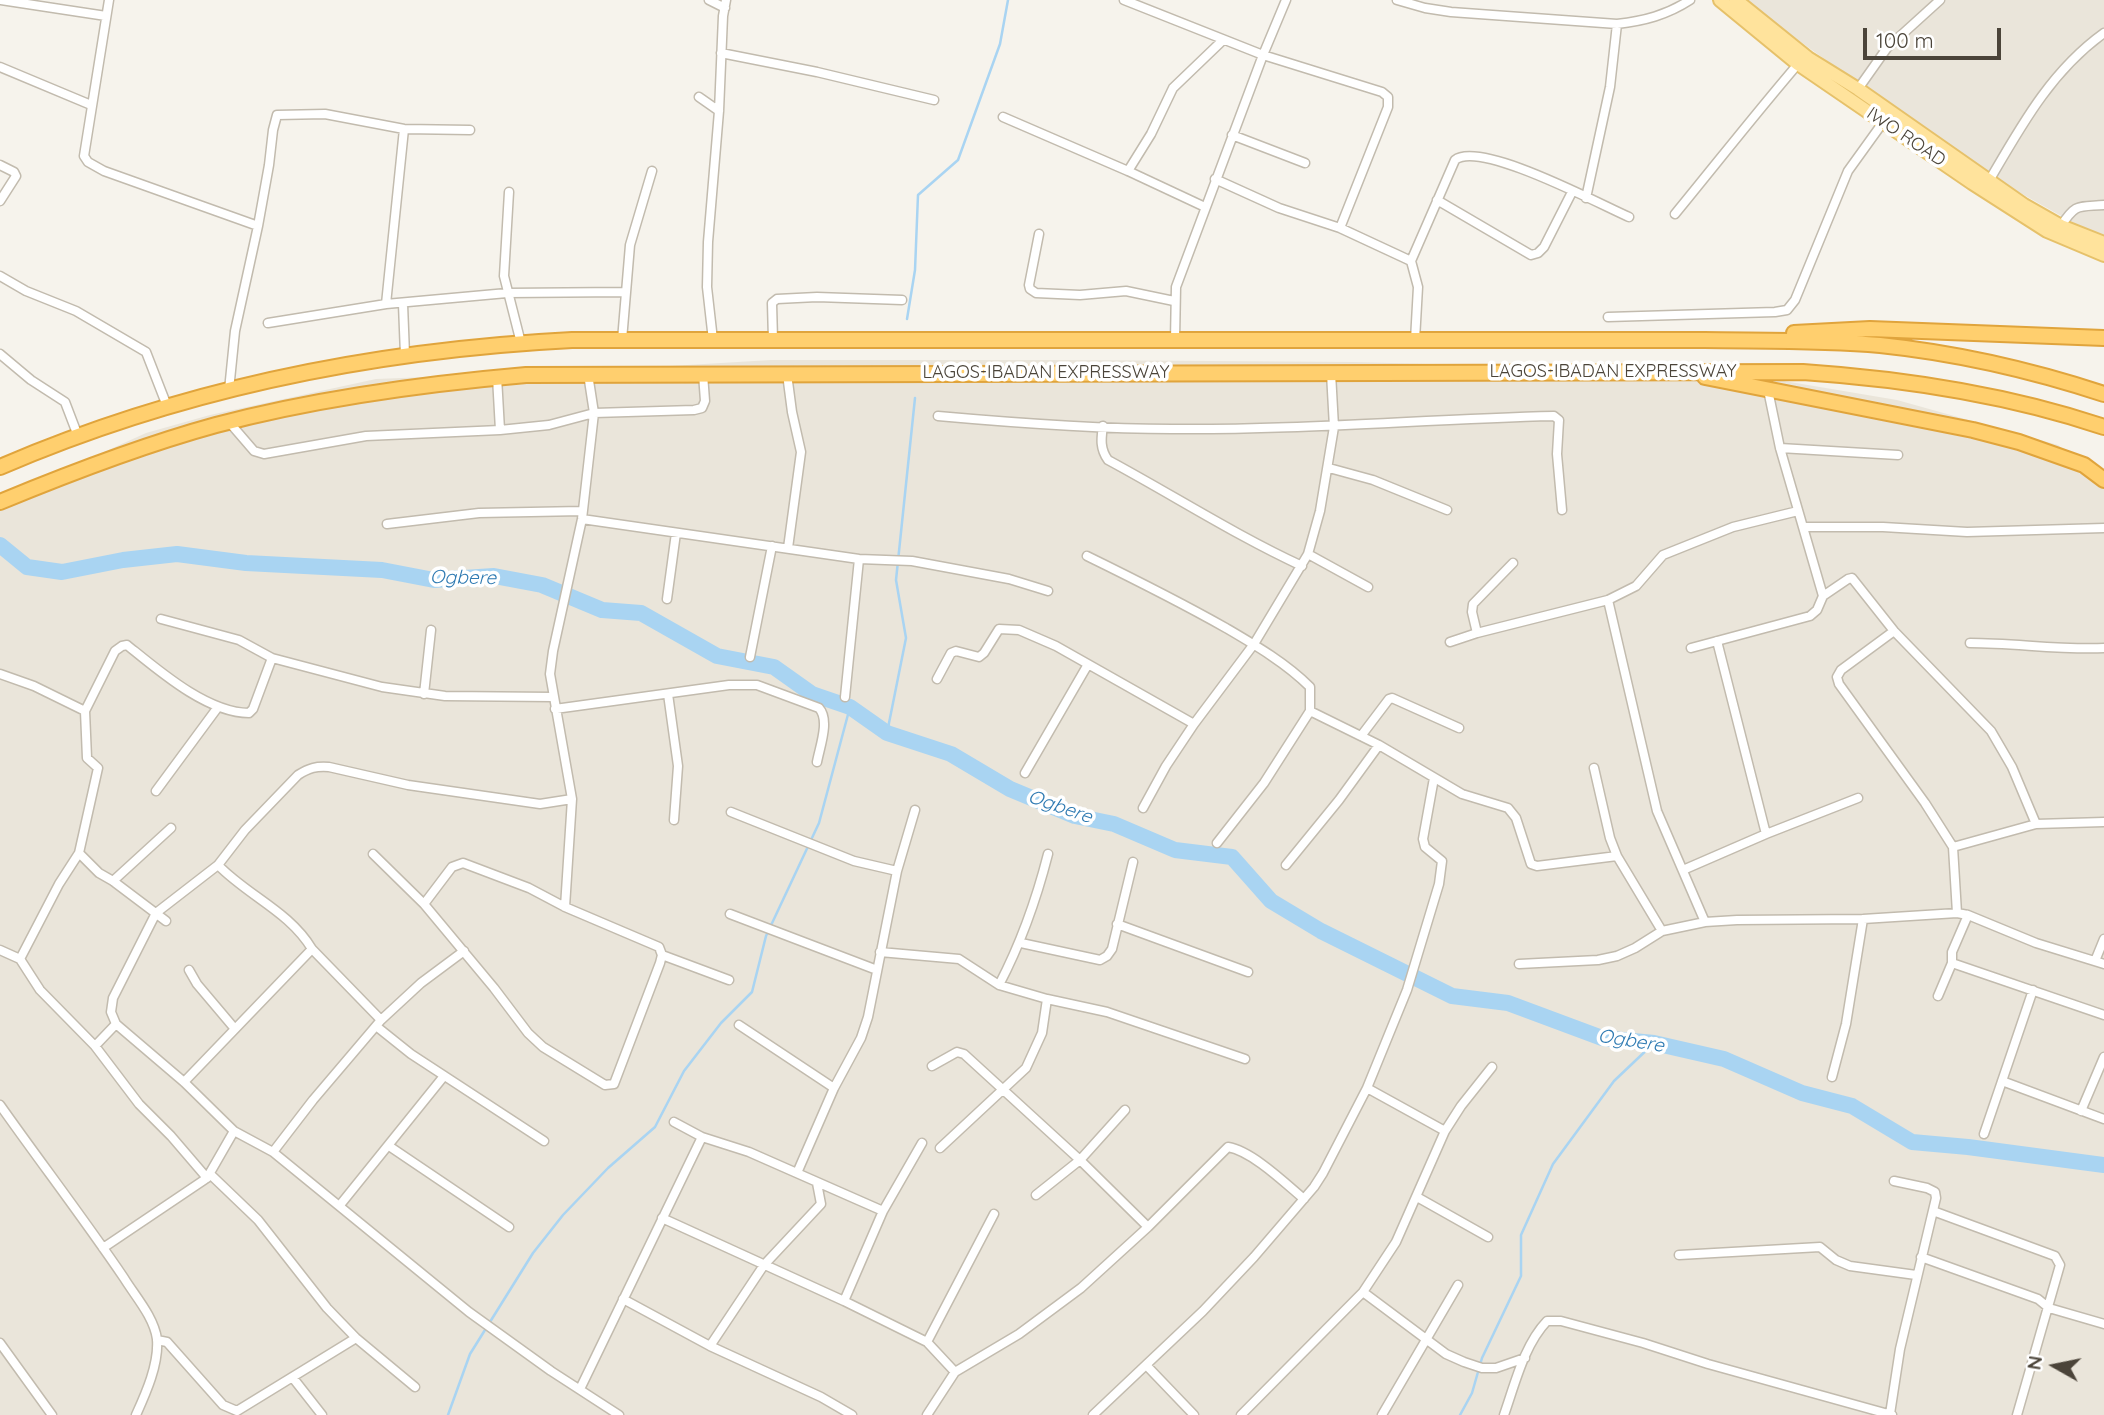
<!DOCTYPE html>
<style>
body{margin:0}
#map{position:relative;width:2104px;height:1415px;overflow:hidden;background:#f6f3ec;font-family:Quicksand,sans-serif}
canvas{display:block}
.north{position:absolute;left:2020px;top:1331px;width:70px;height:70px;-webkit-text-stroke:5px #fff;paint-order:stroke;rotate:279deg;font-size:19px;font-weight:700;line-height:28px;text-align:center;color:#4b4439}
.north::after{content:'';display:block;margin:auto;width:24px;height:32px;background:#4b4439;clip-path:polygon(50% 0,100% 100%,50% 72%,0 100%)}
.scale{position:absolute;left:1863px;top:28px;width:138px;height:32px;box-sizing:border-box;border:4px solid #4b4439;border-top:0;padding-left:9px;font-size:21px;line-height:24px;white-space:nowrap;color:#4b4439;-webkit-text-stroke:5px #fff;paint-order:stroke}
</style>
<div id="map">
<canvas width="2104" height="1415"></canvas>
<div class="north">N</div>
<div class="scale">100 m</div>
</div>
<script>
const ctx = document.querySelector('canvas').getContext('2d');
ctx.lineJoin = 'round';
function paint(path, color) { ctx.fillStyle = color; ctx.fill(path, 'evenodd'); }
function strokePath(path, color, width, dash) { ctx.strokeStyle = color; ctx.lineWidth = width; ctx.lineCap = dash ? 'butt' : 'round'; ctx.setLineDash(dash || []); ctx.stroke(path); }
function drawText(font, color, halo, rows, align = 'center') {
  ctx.font = font + ' Quicksand,sans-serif'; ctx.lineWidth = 7; ctx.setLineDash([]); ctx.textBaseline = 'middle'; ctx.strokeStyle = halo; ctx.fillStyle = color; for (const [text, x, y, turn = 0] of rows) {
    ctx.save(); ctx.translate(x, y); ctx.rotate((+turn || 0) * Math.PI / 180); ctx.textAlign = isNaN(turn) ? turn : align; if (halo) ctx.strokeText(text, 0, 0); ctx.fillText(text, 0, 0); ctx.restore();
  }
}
const residential = new Path2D(`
 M1747 0H2104V240L1976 168 1773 22Z
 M771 360H1067L1353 362 1506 366H1695L1897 400 2058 445 2104 481V1415H0V499L146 433 210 415 376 379 604 370Z`);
const stream = new Path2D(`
 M907 319 915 270 918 195 958 160 1000 44 1008 0
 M887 733 906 638 896 580 915 398
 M448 1415 470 1354 533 1253 563 1215 608 1168 655 1127 684 1071 721 1023 752 992 766 936 819 823 850 707
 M1460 1415 1472 1393 1482 1358 1521 1276V1235L1553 1164 1614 1081 1654 1043`);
const river = new Path2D(`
 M0 545 27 567 62 572 123 560 177 554 246 563 382 570 434 580 494 576 542 585 602 610 641 613 717 656 774 667 812 694 850 707 887 733 951 754 1010 789 1075 816 1114 824 1175 850 1232 857 1271 901 1321 931 1452 996 1508 1003 1602 1038 1654 1043 1724 1059 1802 1093 1852 1106 1912 1142 1968 1147 2104 1165`);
const street = new Path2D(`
 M1 0 106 16
 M109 0 84 156 88 162 104 171 258 226
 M709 0 725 8
 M1124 0 1263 55 1382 92 1388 97V107L1340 228
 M1397 0 1425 8 1451 12 1617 24C1644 21 1667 15 1690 0
 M721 53 817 72 934 100
 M0 67 91 105
 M1858 89 1887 48 1940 0
 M699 97 719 111
 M1003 117 1128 171 1205 207
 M1232 135 1305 163
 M0 165 14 172 16 176 0 201
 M1128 171 1151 134 1173 88 1223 40
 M1215 179 1279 208 1340 228 1411 261 1418 287 1415 340
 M1989 181C2021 126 2051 71 2104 33
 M509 192 504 276 521 343
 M1586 198 1610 87 1617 24
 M1437 200 1531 255 1538 253 1544 247 1572 192
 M1675 214C1716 164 1756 113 1798 64
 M2061 226C2076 203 2078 207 2104 205
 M1039 234 1029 285 1030 289 1036 293 1080 295 1126 291 1174 301
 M1411 261 1455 160C1480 140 1599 204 1629 217
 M0 276 26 291 76 311 146 352 167 406
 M386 304 404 129
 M403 304 405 355
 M1608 317 1775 312 1787 310 1795 300 1848 171 1884 121
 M268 323 386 304 507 293 625 292
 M622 340 630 245 652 171
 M713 340 707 287 708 242 719 111 723 16 726 0
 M773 340 772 303 777 299 817 297 902 300
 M1175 340 1176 287 1263 55 1286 0
 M0 354 31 380 65 402 78 436
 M787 374 792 412 801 452 788 548
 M497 377 500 430
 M229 390 235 331 258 226 269 165 273 130 277 115 325 114 404 129 470 130
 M1768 390 1780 448 1823 596
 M938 416C1016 423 1094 429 1172 429 1300 430 1427 419 1554 416L1559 420 1557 454 1562 510
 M229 422 254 451 264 454 366 436 500 430 549 425 594 413 694 410 702 408 705 401 703 374
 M1103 426C1101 439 1100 449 1108 460 1173 495 1235 535 1302 566
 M1780 448 1898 455
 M1329 468 1373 480 1447 510
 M582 519 859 559 912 561 1009 579 1048 591
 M387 524 479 513 582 511
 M1804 527H1883L1967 532 2104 528
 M1308 554 1368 587
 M1087 556C1134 579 1180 602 1226 628 1255 645 1286 663 1310 687V711L1264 783 1217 843
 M667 599 676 533
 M1608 600 1657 811 1705 922
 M161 619 239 640 272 658 382 687 445 696 553 697
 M1894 631 1841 670 1837 677 1839 684 1925 803 1953 847 1957 913
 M1477 633 1472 612 1473 604 1513 563
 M1717 641 1766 834
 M1450 642 1477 633 1608 600 1636 586 1663 555 1733 527 1798 511
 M1970 643C2015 643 2059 650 2104 648
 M1691 648 1810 616 1817 610 1823 596 1848 579 1852 578 1894 631 1991 731 2012 767 2036 824
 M750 657 772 546
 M0 674 34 686 85 711
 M937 679 951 653 956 651 979 657 984 653 999 629 1019 630 1056 646 1194 724
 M424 694 431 630
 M668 694 678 766 674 820
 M845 697 859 559
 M555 709 729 685H757L819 708C830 720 820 746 817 762
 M1310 711 1379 745 1462 794 1508 808 1516 818 1531 864 1537 866 1617 856
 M1361 736 1389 699 1392 698 1459 728
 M1594 768 1610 838 1617 856 1662 931
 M1025 773 1087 666
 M156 791 218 707
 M1143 808 1166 766 1194 724 1254 644 1308 554 1320 511 1334 427 1331 373
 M731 812 854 861 897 871
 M1953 847 2036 824 2104 822
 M79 853 99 873 113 881 166 921
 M373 854 424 904 494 988 528 1033 543 1047 605 1085 614 1084 660 963 662 955 659 947 565 907 529 888 463 863 452 867 424 904
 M218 865C248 896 289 911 312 949L381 1020
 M1286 865 1339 800 1379 745
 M1683 870 1766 834 1858 798
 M113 881 171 828
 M565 907 572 799 550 674 553 651 582 519 594 413 588 374
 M730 914 877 970
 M1968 915 1952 952V963L2104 1015
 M1117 924 1248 972
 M1021 943 1100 960 1107 956 1112 949 1133 862
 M0 950 20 959 40 990 95 1046 139 1104 171 1136 207 1178
 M880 952 959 959 999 985 1047 999 1107 1012 1245 1059
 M662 955 729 980
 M20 959 59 884 79 853 98 768 87 758 85 711 115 651 122 646 127 645C158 670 207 713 249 713L253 709 272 658
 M2095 961 2104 939
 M1519 964 1598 960 1617 956 1635 948 1662 931 1705 922 1737 920 1863 919 1957 913 1968 915 2036 943 2104 964
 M189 970 197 984 235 1029
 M999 985C1022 941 1036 901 1048 854
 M1938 996 1952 963
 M116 1024 184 1082 234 1131 273 1152 469 1312 551 1371 619 1415
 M739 1025 834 1088
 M376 1026 411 1054 544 1141
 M95 1046 116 1024 111 1012 113 998 156 913 218 865 245 830 298 775C309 768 316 766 329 767L408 785 540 804 572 799
 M932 1066 957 1052 964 1054 1080 1160 1148 1227
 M1832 1077 1846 1024 1863 919
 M2002 1081 2104 1119
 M184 1082 312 949
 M1367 1088 1445 1131
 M0 1105C41 1163 84 1219 124 1278 135 1296 154 1317 157 1339 159 1364 146 1393 136 1415
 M2081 1111 2104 1057
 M674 1122 702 1137 749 1152 883 1211
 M1984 1134 2033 990
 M389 1146 509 1227
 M940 1148 1026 1068 1042 1033 1047 999
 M273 1152 313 1100 381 1020 421 983 464 951
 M797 1173 834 1088 861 1038 868 1017 897 871 915 810
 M210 1174 258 1220 327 1308 356 1338 415 1387
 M1036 1195 1080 1160 1125 1110
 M1417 1197 1488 1237
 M340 1205 444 1076
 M1933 1211 2055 1256 2060 1265 2017 1415
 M662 1218 844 1301 927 1342 955 1372
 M103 1248 207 1178 234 1131
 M1679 1255 1820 1247 1836 1260 1850 1266 1916 1275
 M1921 1257 2038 1299 2049 1308 2104 1324
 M1363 1292 1446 1354 1464 1362 1482 1368H1496L1525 1358
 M623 1299 710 1346 821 1397 852 1415
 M844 1301 883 1211 922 1143
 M157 1340 167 1342 223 1405 237 1411 356 1338
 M927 1342 994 1214
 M0 1343 52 1415
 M710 1346 764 1265 821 1204 817 1183
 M1147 1366 1194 1415
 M293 1378 322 1415
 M580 1389 702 1137
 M1890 1414 1900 1349 1936 1198 1935 1192 1927 1188 1894 1181
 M927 1415 955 1372 1019 1334 1081 1288 1148 1227 1228 1147C1252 1151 1285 1183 1304 1199
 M1093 1415 1203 1311 1254 1257 1314 1187 1323 1173 1367 1088 1407 990 1439 884 1442 861 1425 847 1423 839 1434 778
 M1241 1415 1363 1292 1396 1242 1445 1131 1461 1106 1492 1067
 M1382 1415 1458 1285
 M1504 1415C1515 1384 1524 1345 1547 1321H1561L1643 1343 1708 1364 1892 1415`);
const primary = new Path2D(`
 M1720 0 1798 64 1972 183 2047 231 2104 255
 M1736 0 1808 58 1858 89 2024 205 2061 226 2104 243`);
const highway = new Path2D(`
 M1794 333 1870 329 2104 338
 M1705 377 1973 430 2019 442 2084 465 2104 480
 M0 467C181 389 375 350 572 340H1704C1763 341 1822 340 1880 345 1957 353 2031 370 2104 394
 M0 502C70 473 143 445 216 425 318 398 422 384 526 375L1803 372C1906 379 2006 394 2104 427`);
const streetNames = [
 ["IWO ROAD",1906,137,34],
 ["LAGOS-IBADAN EXPRESSWAY",1613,372],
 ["LAGOS-IBADAN EXPRESSWAY",1046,373]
];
const waterNames = [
 ["Ogbere",463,578,1],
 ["Ogbere",1060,807,19],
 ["Ogbere",1631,1041,9]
];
paint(residential, '#eae5da');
strokePath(stream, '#a9d4f2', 2.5);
strokePath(river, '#a9d4f2', 16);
strokePath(street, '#c2bbae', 11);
strokePath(primary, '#e6c16a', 16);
strokePath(highway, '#e0a43c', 18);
strokePath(street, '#fff', 8);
strokePath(primary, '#ffe39c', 12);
strokePath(highway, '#ffcf6e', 14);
drawText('18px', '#4b4439', '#fff', streetNames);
drawText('italic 19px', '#2e7ab2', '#fff', waterNames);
</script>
